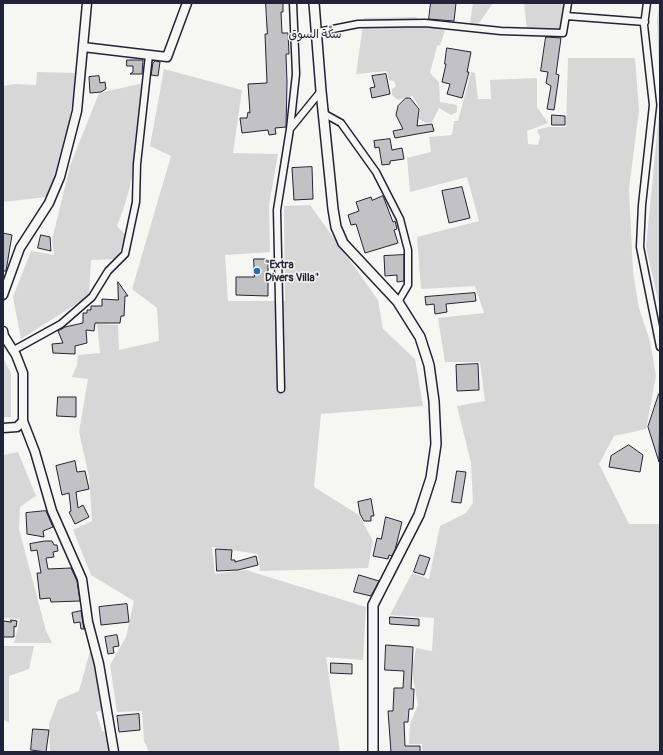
<!DOCTYPE html>
<meta charset="utf-8">
<style>
body{margin:0}
#map{position:relative;width:663px;height:755px;overflow:hidden;background:#f6f6f2;font-family:Pangolin,sans-serif}
canvas{display:block}
.frame{position:absolute;inset:0;border:4px solid #22223b;pointer-events:none}
</style>
<div id="map">
<canvas width="663" height="755"></canvas>
<div class="frame"></div>
</div>
<script>
const ctx = document.querySelector('canvas').getContext('2d');
ctx.lineJoin = 'round';
function paint(path, color) { ctx.fillStyle = color; ctx.fill(path, 'evenodd'); }
function strokePath(path, color, width, dash) { ctx.strokeStyle = color; ctx.lineWidth = width; ctx.lineCap = dash ? 'butt' : 'round'; ctx.setLineDash(dash || []); ctx.stroke(path); }
function drawText(font, color, halo, rows, align = 'center') {
  ctx.font = font + ' Pangolin,"Playpen Sans Arabic",sans-serif'; ctx.lineWidth = 3; ctx.setLineDash([]); ctx.textBaseline = 'middle'; ctx.strokeStyle = halo; ctx.fillStyle = color; for (const [text, x, y, turn = 0] of rows) {
    ctx.save(); ctx.translate(x, y); ctx.rotate((+turn || 0) * Math.PI / 180); ctx.textAlign = isNaN(turn) ? turn : align; if (halo) ctx.strokeText(text, 0, 0); ctx.fillText(text, 0, 0); ctx.restore();
  }
}
const green = new Path2D(`
 M473 3H493L477 26 469 28Z
 M524 3H566L562 29 527 31Z
 M659 3H660V309L646 247 660 103 657 21Z
 M416 17 419 21 392 27 431 25 445 31 440 45 437 46 430 73 439 82 440 102 457 105V112L451 115 439 108 432 122 426 123 419 119 420 108 412 96 398 100 392 95V89L396 86 394 81 389 80 387 71 356 74 364 18Z
 M568 58H635L639 110 629 189 633 272 639 308 650 341 656 376 646 429 614 436 599 464 629 524H660V752H422V744H409L410 724 418 705 413 678V665L416 648 432 651 434 618 390 615 412 573 429 579 440 526 466 513 473 503 471 463 457 406 485 401 480 362H445L438 318 484 313 475 286 421 289 417 237 479 221 467 177 410 192 407 158 431 152 429 137 452 135 454 121H458L471 72 475 73 478 99H491L490 80 537 78V107L548 123 527 131 528 144 538 145 540 137 537 130 548 127H566Z
 M164 69 242 90 233 153 278 154 269 205 270 252 225 255 228 301H285L284 206 310 205 378 300 383 329 415 359 423 406 321 414 314 487 359 515 373 541 368 568 260 571 258 554 212 547 215 574 246 570 366 607 363 660 326 657 340 752H149L144 741 142 711 117 712 110 665 126 637 134 601 91 575 73 530 92 521 89 476 79 432 88 379 72 377 77 365 78 355 100 353 97 324 118 325 119 350 159 341 157 308 132 289 171 156 150 146Z
 M37 72 75 73C72 116 64 158 46 197L3 202V86L15 84 36 85Z
 M144 83C140 132 136 181 117 226L126 235 117 259 91 260 89 296 21 339 13 297 31 251 54 255 52 240 70 166 99 93Z
 M3 358 11 373V417H3Z
 M18 452 36 496 20 507 19 529 46 631 52 643H14L20 619 3 618V455Z
 M93 640 103 710 96 712 102 731 107 732 108 752H50L49 724 58 700 79 691Z
 M3 646H34L29 669 9 676V723L3 719Z`);
const building = new Path2D(`
 M266 3H283V12H281L282 33H288L289 54H286L287 82 286 127 275 128 276 134 269 135 268 130 242 133 240 118H247L248 112 250 113 248 84 267 83 265 34H267Z
 M431 3H456L454 21 429 19Z
 M546 37 561 38 556 74 559 75 554 110 547 109 551 86 546 83 548 72 541 71Z
 M447 48 471 52 467 72H469L462 98 447 94 450 84 442 82 446 64H445Z
 M127 60H143L142 74H130L133 72V66H127Z
 M156 61 160 62 158 76 151 75 153 63Z
 M386 74 390 94 372 98 370 88 375 87 372 76Z
 M99 76 100 83 105 82 106 89 101 92 90 93 89 77Z
 M406 98H410L419 109 417 126 432 124 434 131 395 138 393 131 403 129 396 115 398 106Z
 M552 115 565 116V125H552Z
 M390 139 392 150 402 148 404 159 390 161V164L382 165 379 147 375 148 374 141Z
 M312 167 313 199 294 200 292 168Z
 M462 187 470 218 449 223 442 191Z
 M383 196 393 222 395 221 397 229 394 230 398 243 365 253 356 224 351 225 348 215 359 211 356 202 371 197 372 200Z
 M3 233 12 235 6 271H3Z
 M41 235 50 237 51 251 38 248Z
 M404 255V281L397 282V275L385 276 384 256Z
 M254 259H268V296L236 295V277H254Z
 M118 282 128 296H125L124 316H121L120 323H95L94 331 86 330 87 343 75 346V354L53 353 52 344 63 343 58 331 65 327 83 323V313H87V310H91V306H102V299L118 300Z
 M475 293 476 301 446 304 447 312 435 314 434 304 426 305 425 297Z
 M478 364 479 390 457 391 456 365Z
 M659 394H660L659 462 648 427Z
 M58 397H76V417L57 416Z
 M629 445 643 455 640 472 609 467 611 456Z
 M75 461 77 472 85 471 89 489 76 492 78 508 83 505 89 517 75 524 69 512 71 511 69 493 62 495 56 466Z
 M457 471 466 472 461 503 452 502Z
 M371 499 374 516H371V521H364L360 514 358 502Z
 M46 511 53 527 43 531 44 537 27 534 26 513Z
 M386 517 402 522 395 550 392 556 389 555 388 559 373 556 377 538 381 539Z
 M45 541H52L54 545H57L58 551 53 552 54 557 46 558 48 569 71 568 77 581 80 601 51 602 50 598 40 599 37 573H41L37 550 31 551 30 544Z
 M216 549 232 550 231 560H235V562L256 556 258 565 238 570 217 571Z
 M420 555 430 558 424 575 414 572Z
 M359 575 379 581 371 596 354 592Z
 M127 604 129 622 101 625 99 607Z
 M81 611 84 629H81L80 622 74 623 72 613Z
 M390 617 419 619V626L390 624Z
 M11 620 17 621 16 627 14 626V637H3V621L11 622Z
 M117 635 119 646 113 647 114 653 108 654 105 637Z
 M386 645 413 647 411 689H414L413 709H409L408 722H404L405 746H420V752H391L388 711H393L394 688H403L404 671 385 670Z
 M331 663 352 664V674L331 673Z
 M139 714 140 730 119 732 117 716Z
 M33 729 49 730 46 752 31 750Z`);
const minor = new Path2D(`
 M647 3 644 25 653 105 642 205 640 247 660 347
 M566 16 645 22
 M318 32 358 24 425 23 501 31 563 33 568 3
 M323 113 341 123 376 172 400 219 408 250V285L398 302
 M290 129 296 74 293 3
 M14 350 61 324 92 297 108 271 125 254 136 202 137 164 149 55
 M281 389 277 210 290 129 321 91`);
const tertiary = new Path2D(`
 M83 47 167 57 187 3
 M3 295 20 248 49 203 60 177 77 111 87 3
 M3 331 4 336 16 355 23 373V421L35 452 52 511 82 579 88 622 99 664 114 752
 M3 428 17 427 23 421`);
const secondary = new Path2D(`
 M314 3 321 91 333 209 336 227 343 243 398 302 420 337 429 365 434 401 436 444 431 478 419 515 373 605V752`);
const markers = [
 [257,271,4,"#1f6fb2"]
];
const poiNames = [
 ["\"Extra",265,265],
 ["Divers Villa\"",265,278]
];
const neighbourhoodNames = [
 ["سكّة السوق",315,35]
];
paint(green, '#d7d7d7');
paint(building, '#c2c2c4');
strokePath(building, '#22223b', 1);
strokePath(minor, '#22223b', 9);
strokePath(tertiary, '#22223b', 11);
strokePath(secondary, '#22223b', 12);
strokePath(minor, '#f6f6f2', 6);
strokePath(tertiary, '#f6f6f2', 8);
strokePath(secondary, '#f6f6f2', 9);
for (const [x, y, r, color] of markers) { const dot = new Path2D(); dot.arc(x, y, r, 0, 2 * Math.PI); ctx.fillStyle = color; ctx.fill(dot); strokePath(dot, '#f6f6f2', 1.5); }
drawText('bold 11px', '#22223b', '#f6f6f2', poiNames, 'left');
drawText('12px', '#22223b', '#f6f6f2', neighbourhoodNames);
</script>
